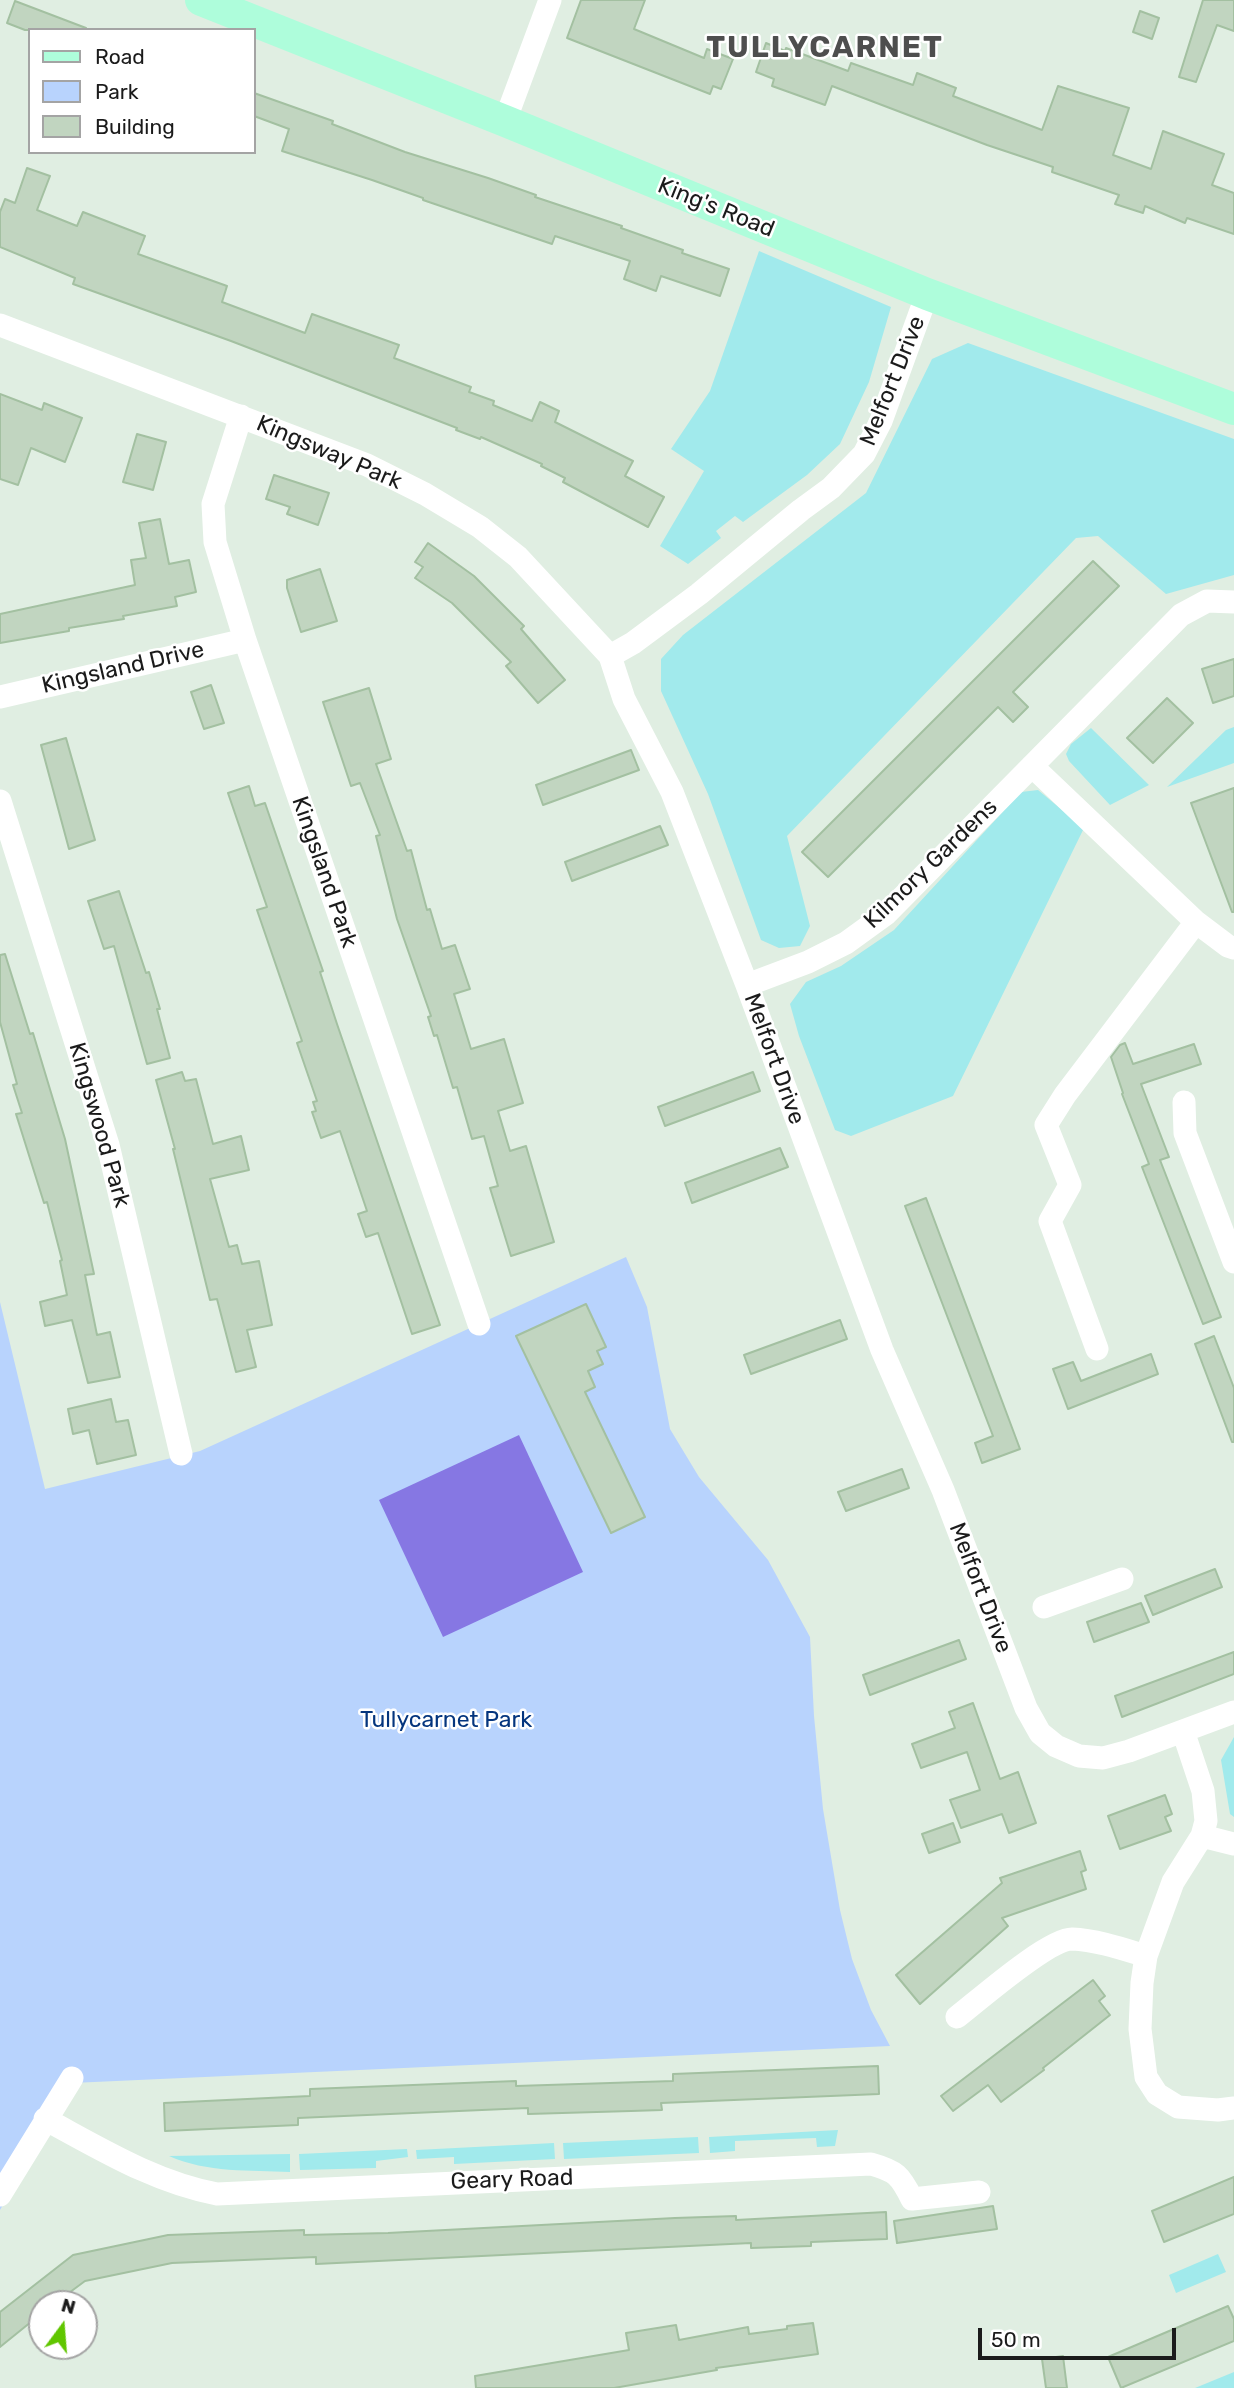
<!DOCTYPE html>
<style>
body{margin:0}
#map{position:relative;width:1234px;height:2388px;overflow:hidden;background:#e0eee2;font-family:Rubik,sans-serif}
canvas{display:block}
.legend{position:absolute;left:28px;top:28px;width:228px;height:126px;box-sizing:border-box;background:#fff;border:2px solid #a4a4a4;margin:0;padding:9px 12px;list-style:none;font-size:21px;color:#1b1b1b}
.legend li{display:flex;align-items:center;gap:14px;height:35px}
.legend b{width:35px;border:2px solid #a4a4a4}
.north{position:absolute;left:28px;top:2290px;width:70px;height:70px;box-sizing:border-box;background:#fff;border:2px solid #a4a4a4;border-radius:50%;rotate:16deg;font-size:19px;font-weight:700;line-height:28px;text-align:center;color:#1b1b1b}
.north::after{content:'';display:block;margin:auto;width:24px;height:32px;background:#60c600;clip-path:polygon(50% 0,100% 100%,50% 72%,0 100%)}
.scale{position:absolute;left:978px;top:2328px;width:198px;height:32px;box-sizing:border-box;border:4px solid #1b1b1b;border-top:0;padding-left:9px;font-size:21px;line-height:24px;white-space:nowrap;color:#1b1b1b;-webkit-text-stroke:5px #fff;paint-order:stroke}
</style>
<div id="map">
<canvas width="1234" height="2388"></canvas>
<ul class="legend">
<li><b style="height:9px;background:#aefddb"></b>Road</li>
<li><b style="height:19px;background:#b8d3fd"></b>Park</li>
<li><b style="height:19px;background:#c1d5c0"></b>Building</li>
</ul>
<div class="north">N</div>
<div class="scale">50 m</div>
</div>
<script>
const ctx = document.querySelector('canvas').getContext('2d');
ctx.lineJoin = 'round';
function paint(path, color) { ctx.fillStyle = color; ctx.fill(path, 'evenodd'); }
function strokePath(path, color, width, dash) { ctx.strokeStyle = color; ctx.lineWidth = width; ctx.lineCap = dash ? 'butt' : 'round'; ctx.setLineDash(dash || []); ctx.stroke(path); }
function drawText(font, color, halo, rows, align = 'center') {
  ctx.font = font + ' Rubik,sans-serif'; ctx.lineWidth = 5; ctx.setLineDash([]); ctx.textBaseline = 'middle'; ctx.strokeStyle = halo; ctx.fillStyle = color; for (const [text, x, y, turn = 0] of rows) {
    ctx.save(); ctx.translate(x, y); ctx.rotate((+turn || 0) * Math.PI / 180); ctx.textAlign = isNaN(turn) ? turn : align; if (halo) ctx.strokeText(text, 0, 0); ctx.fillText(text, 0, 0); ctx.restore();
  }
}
const grass = new Path2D(`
 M759 251 891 307 869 382 840 444 807 475 743 522 735 516 716 531 721 538 688 564 660 546 704 471 671 449 710 391Z
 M968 343 1234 439V575L1166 594 1098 536 1076 538 787 836 810 926 800 946 779 948 761 940 708 794 661 691V659L683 635 866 493 932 359Z
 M1234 727V763L1167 787 1226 730Z
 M1091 728 1149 785 1110 805 1069 761 1066 754 1071 744Z
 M1038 790 1084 828 953 1096 851 1136 835 1130 799 1036 790 1004 806 982 841 966 894 930 1021 792Z
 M1234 1737V1817L1230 1814 1221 1760Z
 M838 2130 835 2146 817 2147 816 2138 735 2141V2151L710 2153 709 2137Z
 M698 2137 699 2153 564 2159 563 2143Z
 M554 2143 555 2159 454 2164V2157L417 2159 416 2150Z
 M407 2149 408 2157 376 2161V2168L300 2170 299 2154Z
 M290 2154V2172C250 2170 207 2173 169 2156Z
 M1218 2254 1226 2272 1176 2293 1169 2275Z
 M1234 2372V2388H1195Z`);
const park = new Path2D(`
 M626 1257 647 1307 670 1429 699 1477 768 1560 810 1637 814 1716 823 1809 840 1910 852 1959 871 2010 890 2046 72 2083 0 2210V1302L45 1489 200 1451Z`);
const pitch = new Path2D(`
 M519 1435 583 1572 443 1637 379 1500Z`);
const building = new Path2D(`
 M581 0H645L634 29 704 58 707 49 733 59 721 89 713 86 710 94 567 38Z
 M1203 0H1234V31L1217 25 1196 82 1179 77Z
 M15 1 86 28V30H25L7 23Z
 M1140 11 1159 18 1152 39 1133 32Z
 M766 43 785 51 786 48 848 71 851 63 913 85 917 73 956 88 953 96 1042 130 1058 86 1129 108 1113 155 1151 169 1163 131 1224 154 1212 185 1234 193V234L1187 218 1185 223 1145 206 1143 213 1115 204 1119 195 1052 172 1053 167 987 145 832 86 825 105 772 86 774 79 756 72Z
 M254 93 333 121 332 124 405 152 488 178 536 195 535 197 622 226 621 228 683 250 682 253 729 269 720 296 661 276 656 291 624 279 630 261 555 236 552 244 423 200V198L372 180 282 151 289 129 254 116Z
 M27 168 50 176 37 210 77 226 83 212 145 236 138 254 227 286 222 302 305 333 312 314 399 345 394 358 471 387 469 392 494 401 493 405 532 421 540 402 559 411 555 422 633 461 625 476 664 497 648 527 563 482 565 478 541 466 542 464 481 437 480 439 456 430 457 428 231 341 73 284 75 278 0 247V212L5 199 15 203Z
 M0 394 42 410 44 403 82 418 65 462 31 448 18 485 0 479Z
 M137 434 166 442 153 490 123 482Z
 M274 475 329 493 318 525 287 514 290 507 266 499Z
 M160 519 169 564 189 560 196 592 175 597 177 606 123 616 124 619 69 628V631L0 643V614L135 585 131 560 146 558 139 523Z
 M428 543 474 576 524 626 521 629 565 680 538 703 506 666 511 662 452 603 415 578 423 567 415 562Z
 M1093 561 1119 586 1013 692 1028 707 1013 722 998 707 828 877 802 852Z
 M320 569 337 621 301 632 287 588V580Z
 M1234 659V696L1213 703 1202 669Z
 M211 685 224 723 204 729 191 692Z
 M369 688 391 759 376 764 407 851 411 850 427 910 430 909 442 949 455 945 470 989 454 994 471 1049 504 1039 523 1103 498 1111 510 1151 526 1146 554 1242 511 1256 490 1188 498 1186 484 1136 472 1139 457 1087 453 1088 437 1035 434 1036 428 1017 431 1016 397 919 376 836 380 835 360 783 351 786 323 702Z
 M1167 698 1193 723 1153 763 1127 738Z
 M66 738 95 840 69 849 41 745Z
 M631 750 639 770 543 805 536 785Z
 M249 786 255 806 265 803 323 971 320 972 337 1024 440 1325 412 1334 378 1233 366 1237 358 1214 367 1211 340 1131 321 1138 312 1112 316 1111 313 1102 317 1101 297 1043 302 1041 257 910 267 907 228 793Z
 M1234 788V912H1232L1191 803Z
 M660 826 668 845 572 881 565 862Z
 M119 891 146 973 149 972 160 1009H157L170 1058 147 1064 114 946 104 949 88 901Z
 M5 954 30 1034 33 1033 65 1139 94 1274 85 1275 97 1335 110 1332 120 1377 88 1383 72 1320 45 1326 40 1302 67 1295 60 1261 62 1260 47 1202 44 1203 16 1114 22 1113 13 1085 17 1084 0 1022V955Z
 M1125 1043 1133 1064 1194 1044 1201 1064 1141 1084 1169 1157 1160 1160 1221 1317 1203 1324 1142 1167 1149 1164 1122 1094 1123 1093 1111 1057 1120 1045Z
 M182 1072 185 1081 196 1079 213 1144 241 1136 249 1170 210 1179 229 1247 237 1245 242 1264 259 1261 272 1325 247 1330 256 1367 236 1372 217 1299 210 1300 173 1149H175L156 1080Z
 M753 1072 760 1091 665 1126 658 1107Z
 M780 1148 788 1167 692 1203 685 1183Z
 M926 1198 1020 1449 982 1463 975 1443 993 1436 905 1206Z
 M586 1304 606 1347 597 1351 603 1364 588 1371 595 1387 585 1392 645 1517 611 1533 516 1336Z
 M840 1320 847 1339 751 1374 744 1355Z
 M1214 1336 1234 1388V1442H1232L1195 1344Z
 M1151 1354 1158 1374 1068 1409 1053 1369 1073 1362 1081 1381Z
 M111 1399 116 1422 128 1420 136 1455 97 1464 89 1430 73 1434 68 1409Z
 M902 1469 909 1488 846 1511 838 1492Z
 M1215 1569 1222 1587 1153 1615 1145 1596Z
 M1141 1603 1149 1622 1094 1642 1087 1622Z
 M959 1640 966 1659 870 1695 863 1675Z
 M1234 1652V1674L1122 1717 1115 1696Z
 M973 1703 1000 1779 1018 1772 1036 1823 1009 1833 1002 1814 961 1828 950 1800 980 1790 967 1752 921 1768 912 1744 955 1728 949 1712Z
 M1165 1795 1172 1814 1165 1817 1171 1831 1120 1849 1108 1816Z
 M953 1823 960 1842 929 1853 922 1834Z
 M1080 1851 1086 1870 1081 1872 1086 1889 1002 1918 1008 1926 920 2004 896 1975 1002 1883 1000 1878Z
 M1093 1980 1105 1996 1099 2001 1110 2015 1043 2068 1044 2070 1001 2102 988 2085 953 2111 941 2096Z
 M878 2066 879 2094 661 2103 662 2110 631 2111 528 2114V2108L298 2118V2125L165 2131 164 2103 310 2096V2089L516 2081V2086L673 2081V2074Z
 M1234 2177V2214L1164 2242 1152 2211Z
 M993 2206 997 2229 897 2243 894 2221Z
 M886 2212 887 2239 811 2242V2246L751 2248V2243L316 2264V2257L172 2263 85 2281 54 2304H42V2313L0 2347V2312L73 2255 168 2235 304 2230V2235L388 2233 675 2218 736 2216V2220Z
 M1228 2306 1234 2319V2341L1121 2388 1108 2357Z
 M813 2323 818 2354 716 2368 717 2370 614 2388H476L475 2376 629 2350 626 2333 676 2325 679 2340 748 2327 749 2334 787 2329V2326Z
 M1063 2356 1067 2388H1046L1042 2359Z`);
const street = new Path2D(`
 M505 121 550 0
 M927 294 881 421 864 454 831 488 801 510 699 594 633 643 610 656 624 699 672 792 747 985 882 1350 943 1490 1026 1708 1040 1733 1056 1746 1079 1756 1103 1758 1129 1751 1234 1712
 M0 325 367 465 425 494 480 527 518 557 610 656
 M241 416 213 504 215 542 245 640 479 1324
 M0 697 245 640
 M1032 766 1196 922 1228 946 1234 948
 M0 801 108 1145 181 1454
 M747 985 808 962 846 943 886 914 1181 615 1207 601 1234 602
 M1184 1102 1185 1133 1234 1262
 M1097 1349 1050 1221 1070 1185 1046 1125 1065 1095 1196 922
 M1044 1607 1122 1579
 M1183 1731 1203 1791 1206 1821 1202 1836 1173 1882 1146 1956 1142 1983 1140 2029 1146 2077 1157 2094 1178 2107 1218 2110 1234 2108
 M1202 1836 1234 1844
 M957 2017C979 2000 1048 1939 1072 1939 1097 1940 1123 1949 1146 1956
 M45 2119C101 2149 154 2182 217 2194L871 2164C896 2171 900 2175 912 2199L979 2192
 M0 2195 72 2078`);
const secondary = new Path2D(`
 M201 0 505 121 927 294 1234 409`);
const streetNames = [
 ["King's Road",716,208,22],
 ["Melfort Drive",893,381,-68],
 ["Kingsway Park",329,453,23],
 ["Kingsland Drive",123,668,-13],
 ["Kilmory Gardens",931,864,-44],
 ["Kingsland Park",324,872,71],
 ["Melfort Drive",774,1059,70],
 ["Kingswood Park",99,1125,74],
 ["Melfort Drive",980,1588,69],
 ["Geary Road",512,2180,-2]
];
const parkNames = [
 ["Tullycarnet Park",446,1720]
];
const districtNames = [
 ["TULLYCARNET",825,48]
];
paint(grass, '#a1eaec');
paint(park, '#b8d3fd');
paint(pitch, '#8677e3');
paint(building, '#c1d5c0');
strokePath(building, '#a3c0a1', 2);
strokePath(street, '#fff', 23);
strokePath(secondary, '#aefddb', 32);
drawText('23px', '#1b1b1b', '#fff', streetNames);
drawText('23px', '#04357e', '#fff', parkNames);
ctx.letterSpacing = '2px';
drawText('bold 30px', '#4e4e4e', '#fff', districtNames);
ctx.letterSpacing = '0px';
</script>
